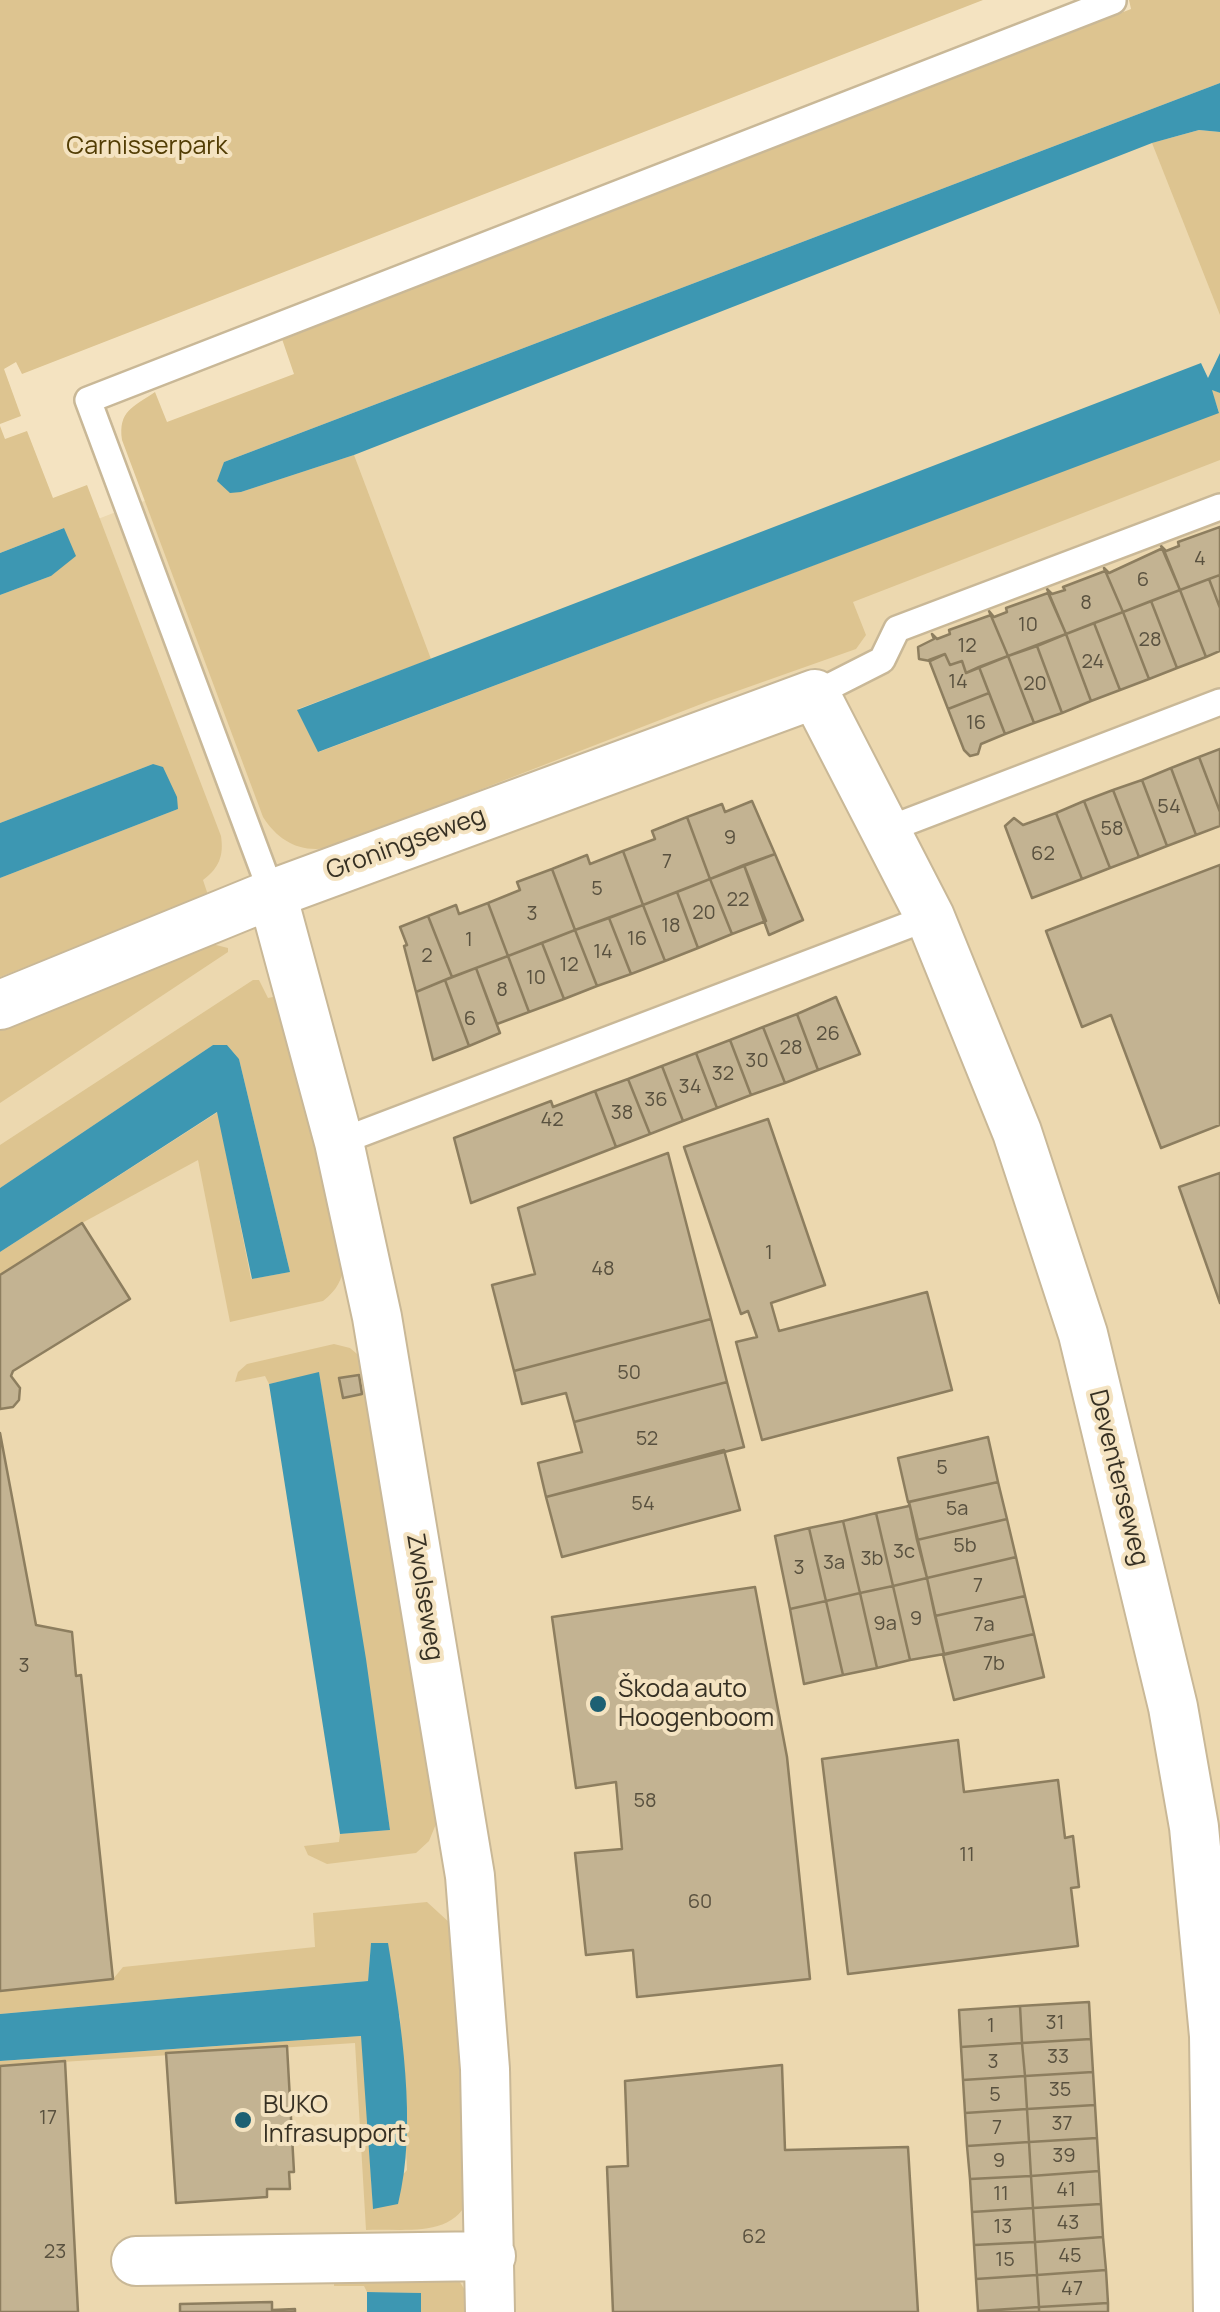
<!DOCTYPE html>
<meta charset="utf-8">
<style>
body{margin:0}
canvas{display:block;background:#f4e3c1}
</style>
<canvas width="1220" height="2312"></canvas>
<script>
const ctx = document.querySelector('canvas').getContext('2d');
ctx.lineJoin = 'round';
function paint(path, color) { ctx.fillStyle = color; ctx.fill(path, 'evenodd'); }
function strokePath(path, color, width, dash) { ctx.strokeStyle = color; ctx.lineWidth = width; ctx.lineCap = dash ? 'butt' : 'round'; ctx.setLineDash(dash || []); ctx.stroke(path); }
function drawText(font, color, halo, rows, align = 'center') {
  ctx.font = font + ' Manrope,sans-serif'; ctx.lineWidth = 8; ctx.setLineDash([]); ctx.textBaseline = 'middle'; ctx.strokeStyle = halo; ctx.fillStyle = color; for (const [text, x, y, turn = 0] of rows) {
    ctx.save(); ctx.translate(x, y); ctx.rotate((+turn || 0) * Math.PI / 180); ctx.textAlign = isNaN(turn) ? turn : align; if (halo) ctx.strokeText(text, 0, 0); ctx.fillText(text, 0, 0); ctx.restore();
  }
}
const built = new Path2D(`
 M1154 109 1220 247V2312H0V557Z`);
const green = new Path2D(`
 M0 0H983L22 374 16 362 4 369 21 416 0 424Z
 M1129 0H1220V83L224 462 222 475 241 492 354 455 431 659 298 709 319 752 1219 412 1211 389 1220 393V460L853 602 866 635 856 649 709 701 332 847C302 854 279 842 263 817L122 440C118 411 133 407 155 392L167 422 294 374 282 339 1131 9Z
 M1199 130 1220 132V315L1152 143Z
 M0 426 5 439 27 431 53 498 87 485 221 836C224 856 219 868 203 880L208 895 0 977V878L178 809 153 764 0 823V595L51 576 64 528 0 553Z
 M212 944 228 948V952L0 1103V1021L200 945Z
 M253 980H259L268 998 278 996 345 1263C342 1280 337 1290 323 1301L230 1322 198 1160 82 1223 0 1275V1252L218 1112 251 1279 290 1272 239 1059 227 1045H213L0 1188V1145Z
 M334 1344 350 1348 363 1359 405 1587 436 1824 429 1841 416 1853 327 1864 308 1855 304 1846 339 1842 340 1834 390 1830 319 1373 269 1384 265 1376 235 1382 238 1372 247 1364Z
 M427 1902 451 1924 470 2195C455 2239 406 2228 366 2230L355 2043 0 2066V2061L362 2036 373 2208 407 2170 400 2017 371 1944 368 1981 0 2014V1991L113 1979 123 1967 315 1947 313 1913Z
 M444 2269C462 2281 468 2289 468 2312H421L420 2293 367 2292 364 2286H334V2275Z`);
const water = new Path2D(`
 M1220 83V132L1199 130 1152 143 354 455 241 492 230 493 217 481 224 462Z
 M1220 353V393L1212 390 1219 413 318 752 297 710 1201 363 1208 378Z
 M64 528 76 556 51 576 0 595V553Z
 M153 764 163 767 177 797 178 809 0 878V823Z
 M213 1045H227L239 1059 290 1272 252 1279 217 1112 0 1252V1188Z
 M319 1372 366 1659 390 1830 340 1834 269 1384Z
 M371 1943H388C401 2022 418 2126 398 2204L373 2209 361 2036 0 2061V2014L368 1981Z
 M367 2292 421 2293V2312H367Z`);
const building = new Path2D(`
 M1220 527V575L1180 590 1161 546 1166 551 1179 546 1178 542Z
 M1163 548 1180 590 1123 612 1104 568 1109 573Z
 M1104 568 1123 612 1066 634 1047 589 1052 594 1065 590 1063 587 1105 571Z
 M1220 575V608L1209 579Z
 M1209 579 1220 608V651L1206 657 1180 590Z
 M1180 590 1206 657 1177 668 1151 601Z
 M1048 593 1066 634 1008 656 989 611 994 617 1007 612 1006 608Z
 M1151 601 1177 668 1149 679 1123 612Z
 M989 611 1008 656 966 673 962 661 950 665 945 654 930 661 919 659 918 647 934 639 932 634 937 639 950 634 949 630 991 615Z
 M1123 612 1149 679 1120 690 1094 623Z
 M1094 623 1120 690 1091 701 1066 634Z
 M1066 634 1091 701 1062 713 1037 646Z
 M1037 646 1062 713 1034 723 1008 656Z
 M945 654 950 665 962 661 966 673 979 667 989 693 948 709 929 660Z
 M1008 656 1034 723 1005 734 979 667Z
 M989 693 1005 734 981 744 978 754 970 756 964 750 948 709Z
 M1220 749V812L1199 757Z
 M1199 757 1220 812V826L1196 835 1171 768Z
 M1171 768 1196 835 1167 846 1142 780Z
 M1142 780 1167 846 1139 857 1113 790Z
 M1113 790 1139 857 1110 868 1084 801Z
 M752 801 775 854 710 879 687 817 722 804 725 812Z
 M1084 801 1110 868 1082 879 1056 813Z
 M1056 813 1082 879 1032 898 1005 826 1014 818 1023 825Z
 M687 817 710 879 643 905 623 851 655 839 652 831Z
 M623 851 643 905 575 930 552 869 587 855 590 864Z
 M775 854 803 920 769 935 744 865Z
 M744 865 766 921 732 934 710 879Z
 M1220 865V1125L1161 1148 1111 1015 1082 1027 1046 931Z
 M552 869 575 930 508 956 488 903 520 890 517 882Z
 M710 879 732 934 698 948 677 892Z
 M677 892 698 948 665 961 643 905Z
 M488 903 508 956 452 977 428 916 456 905 459 914Z
 M643 905 665 961 631 974 609 918Z
 M428 916 452 977 416 992 404 946 407 945 400 927Z
 M609 918 631 974 597 986 575 930Z
 M575 930 597 986 564 999 542 943Z
 M542 943 564 999 529 1012 508 956Z
 M508 956 529 1012 497 1024 476 968Z
 M476 968 500 1033 469 1046 445 980Z
 M445 980 469 1046 433 1060 416 992Z
 M836 997 860 1054 818 1070 797 1014Z
 M797 1014 818 1070 785 1083 763 1027Z
 M763 1027 785 1083 751 1095 730 1040Z
 M730 1040 751 1095 717 1108 696 1053Z
 M696 1053 717 1108 683 1121 662 1066Z
 M662 1066 683 1121 650 1134 628 1079Z
 M628 1079 650 1134 616 1147 595 1091Z
 M595 1091 616 1147 471 1203 454 1138 551 1101 553 1107Z
 M768 1119 825 1285 771 1303 779 1331 927 1292 952 1390 762 1440 736 1342 757 1337 748 1311 741 1314 684 1147Z
 M668 1153 711 1319 514 1371 492 1285 535 1274 518 1208Z
 M1220 1173V1303L1179 1187Z
 M82 1223 130 1299 13 1371 11 1376 20 1388 19 1400 13 1407 0 1409V1275Z
 M711 1319 727 1382 574 1422 566 1393 522 1404 514 1371Z
 M359 1375 362 1394 343 1398 339 1378Z
 M727 1382 744 1447 546 1497 538 1463 582 1452 574 1422Z
 M0 1433 36 1625 72 1632 76 1676 81 1675 113 1979 0 1991Z
 M988 1437 998 1482 908 1502 898 1458Z
 M724 1450 740 1510 562 1557 546 1497Z
 M998 1482 1007 1519 917 1540 909 1502Z
 M909 1502 927 1578 893 1586 876 1513 909 1506Z
 M876 1513 893 1586 860 1593 843 1521Z
 M1007 1519 1016 1557 927 1578 917 1540Z
 M843 1521 860 1593 826 1601 809 1528Z
 M809 1528 826 1601 790 1609 775 1536Z
 M1016 1557 1025 1596 935 1616 927 1578Z
 M927 1578 944 1654 910 1660 893 1586Z
 M893 1586 910 1660 877 1668 860 1593Z
 M755 1587 787 1757 810 1979 637 1997 633 1950 586 1955 575 1853 622 1849 616 1782 576 1788 552 1617Z
 M860 1593 877 1668 843 1675 826 1601Z
 M1025 1596 1034 1634 944 1654 935 1616Z
 M826 1601 843 1675 804 1684 790 1609Z
 M1034 1634 1044 1677 954 1700 943 1655Z
 M958 1740 964 1792 1058 1780 1065 1838 1073 1836 1079 1887 1071 1888 1078 1946 848 1974 822 1759Z
 M1089 2002 1091 2039 1022 2043 1020 2006Z
 M1020 2006 1022 2043 961 2047 959 2010Z
 M1091 2039 1093 2072 1025 2076 1022 2043Z
 M1022 2043 1025 2076 963 2080 961 2047Z
 M287 2046 294 2172H289L290 2189H267V2197L176 2203 166 2053Z
 M65 2061 78 2312H0V2066Z
 M782 2065 785 2150 908 2147 918 2312H613L607 2167 628 2166 625 2081Z
 M1093 2072 1095 2105 1027 2109 1025 2076Z
 M1025 2076 1027 2109 965 2113 963 2080Z
 M1095 2105 1097 2138 1029 2142 1027 2109Z
 M1027 2109 1029 2142 967 2146 965 2113Z
 M1097 2138 1099 2171 1031 2176 1029 2142Z
 M1029 2142 1031 2176 970 2179 967 2146Z
 M1099 2171 1101 2204 1033 2208 1031 2176Z
 M1031 2176 1033 2208 972 2212 970 2179Z
 M1101 2204 1103 2237 1035 2242 1033 2208Z
 M1033 2208 1035 2242 974 2245 972 2212Z
 M1103 2237 1106 2270 1037 2275 1035 2242Z
 M1035 2242 1037 2275 976 2279 974 2245Z
 M1106 2270 1108 2303 1039 2307 1037 2275Z
 M1037 2275 1039 2307 978 2311 976 2279Z
 M272 2302V2310L295 2309V2312H180V2304Z
 M1108 2303V2312H1039V2307Z
 M1039 2307V2312H978V2311Z`);
const service = new Path2D(`
 M815 694 882 660 897 629 1220 507
 M886 830 1220 702
 M272 894 88 400 1113 1
 M339 1142 930 917`);
const minor = new Path2D(`
 M272 894 339 1142 377 1317 470 1876 485 2069 490 2312
 M0 1005 272 894 815 694 930 917 1017 1132 1083 1334 1173 1707 1194 1827 1214 2036 1218 2312
 M136 2261 491 2256`);
const markers = [
 [598,1704,10,"#1d6073"],
 [243,2120,10,"#1d6073"]
];
const numberNames = [
 ["4",1200,559],
 ["6",1143,580],
 ["8",1086,603],
 ["10",1028,625],
 ["28",1150,640],
 ["12",967,646],
 ["24",1093,662],
 ["14",958,682],
 ["20",1035,684],
 ["16",976,723],
 ["54",1169,807],
 ["58",1112,829],
 ["9",730,838],
 ["62",1043,854],
 ["7",667,862],
 ["5",597,889],
 ["22",738,900],
 ["20",704,913],
 ["3",532,914],
 ["18",671,926],
 ["16",637,939],
 ["1",469,940],
 ["14",603,952],
 ["2",427,956],
 ["12",569,965],
 ["10",536,978],
 ["8",502,990],
 ["6",470,1019],
 ["26",828,1034],
 ["28",791,1048],
 ["30",757,1061],
 ["32",723,1074],
 ["34",690,1087],
 ["36",656,1100],
 ["38",622,1113],
 ["42",552,1120],
 ["1",769,1253],
 ["48",603,1269],
 ["50",629,1373],
 ["52",647,1439],
 ["5",942,1468],
 ["54",643,1504],
 ["5a",957,1509],
 ["5b",965,1546],
 ["3c",904,1552],
 ["3b",872,1559],
 ["3a",834,1563],
 ["3",799,1568],
 ["7",978,1586],
 ["9",916,1619],
 ["9a",885,1624],
 ["7a",984,1625],
 ["7b",994,1664],
 ["3",24,1666],
 ["58",645,1801],
 ["11",967,1855],
 ["60",700,1902],
 ["31",1055,2023],
 ["1",991,2026],
 ["33",1058,2057],
 ["3",993,2062],
 ["35",1060,2090],
 ["5",995,2095],
 ["17",48,2118],
 ["37",1062,2124],
 ["7",997,2128],
 ["39",1064,2156],
 ["9",999,2161],
 ["41",1066,2190],
 ["11",1001,2194],
 ["43",1068,2223],
 ["13",1003,2227],
 ["62",754,2237],
 ["23",55,2252],
 ["45",1070,2256],
 ["15",1005,2260],
 ["47",1072,2289]
];
const parkNames = [
 ["Carnisserpark",147,147]
];
const streetNames = [
 ["Groningseweg",406,844,-20],
 ["Deventerseweg",1118,1478,76],
 ["Zwolseweg",424,1597,81]
];
const poiNames = [
 ["Škoda auto",618,1690],
 ["Hoogenboom",618,1719],
 ["BUKO",263,2106],
 ["Infrasupport",263,2135]
];
paint(built, '#ecd8af');
paint(green, '#ddc490');
paint(water, '#3d97b2');
paint(building, '#c3b392');
strokePath(building, '#8d7e5f', 2.5);
strokePath(service, '#c9b897', 30);
strokePath(minor, '#c9b897', 52);
strokePath(service, '#fff', 25);
strokePath(minor, '#fff', 48);
for (const [x, y, r, color] of markers) { const dot = new Path2D(); dot.arc(x, y, r, 0, 2 * Math.PI); ctx.fillStyle = color; ctx.fill(dot); strokePath(dot, '#f4e3c1', 4); }
drawText('20px', '#59513f', null, numberNames);
drawText('25px', '#523d04', '#f4e3c1', parkNames);
drawText('25px', '#363023', '#f4e3c1', streetNames);
drawText('25px', '#363023', '#f4e3c1', poiNames, 'left');
</script>
